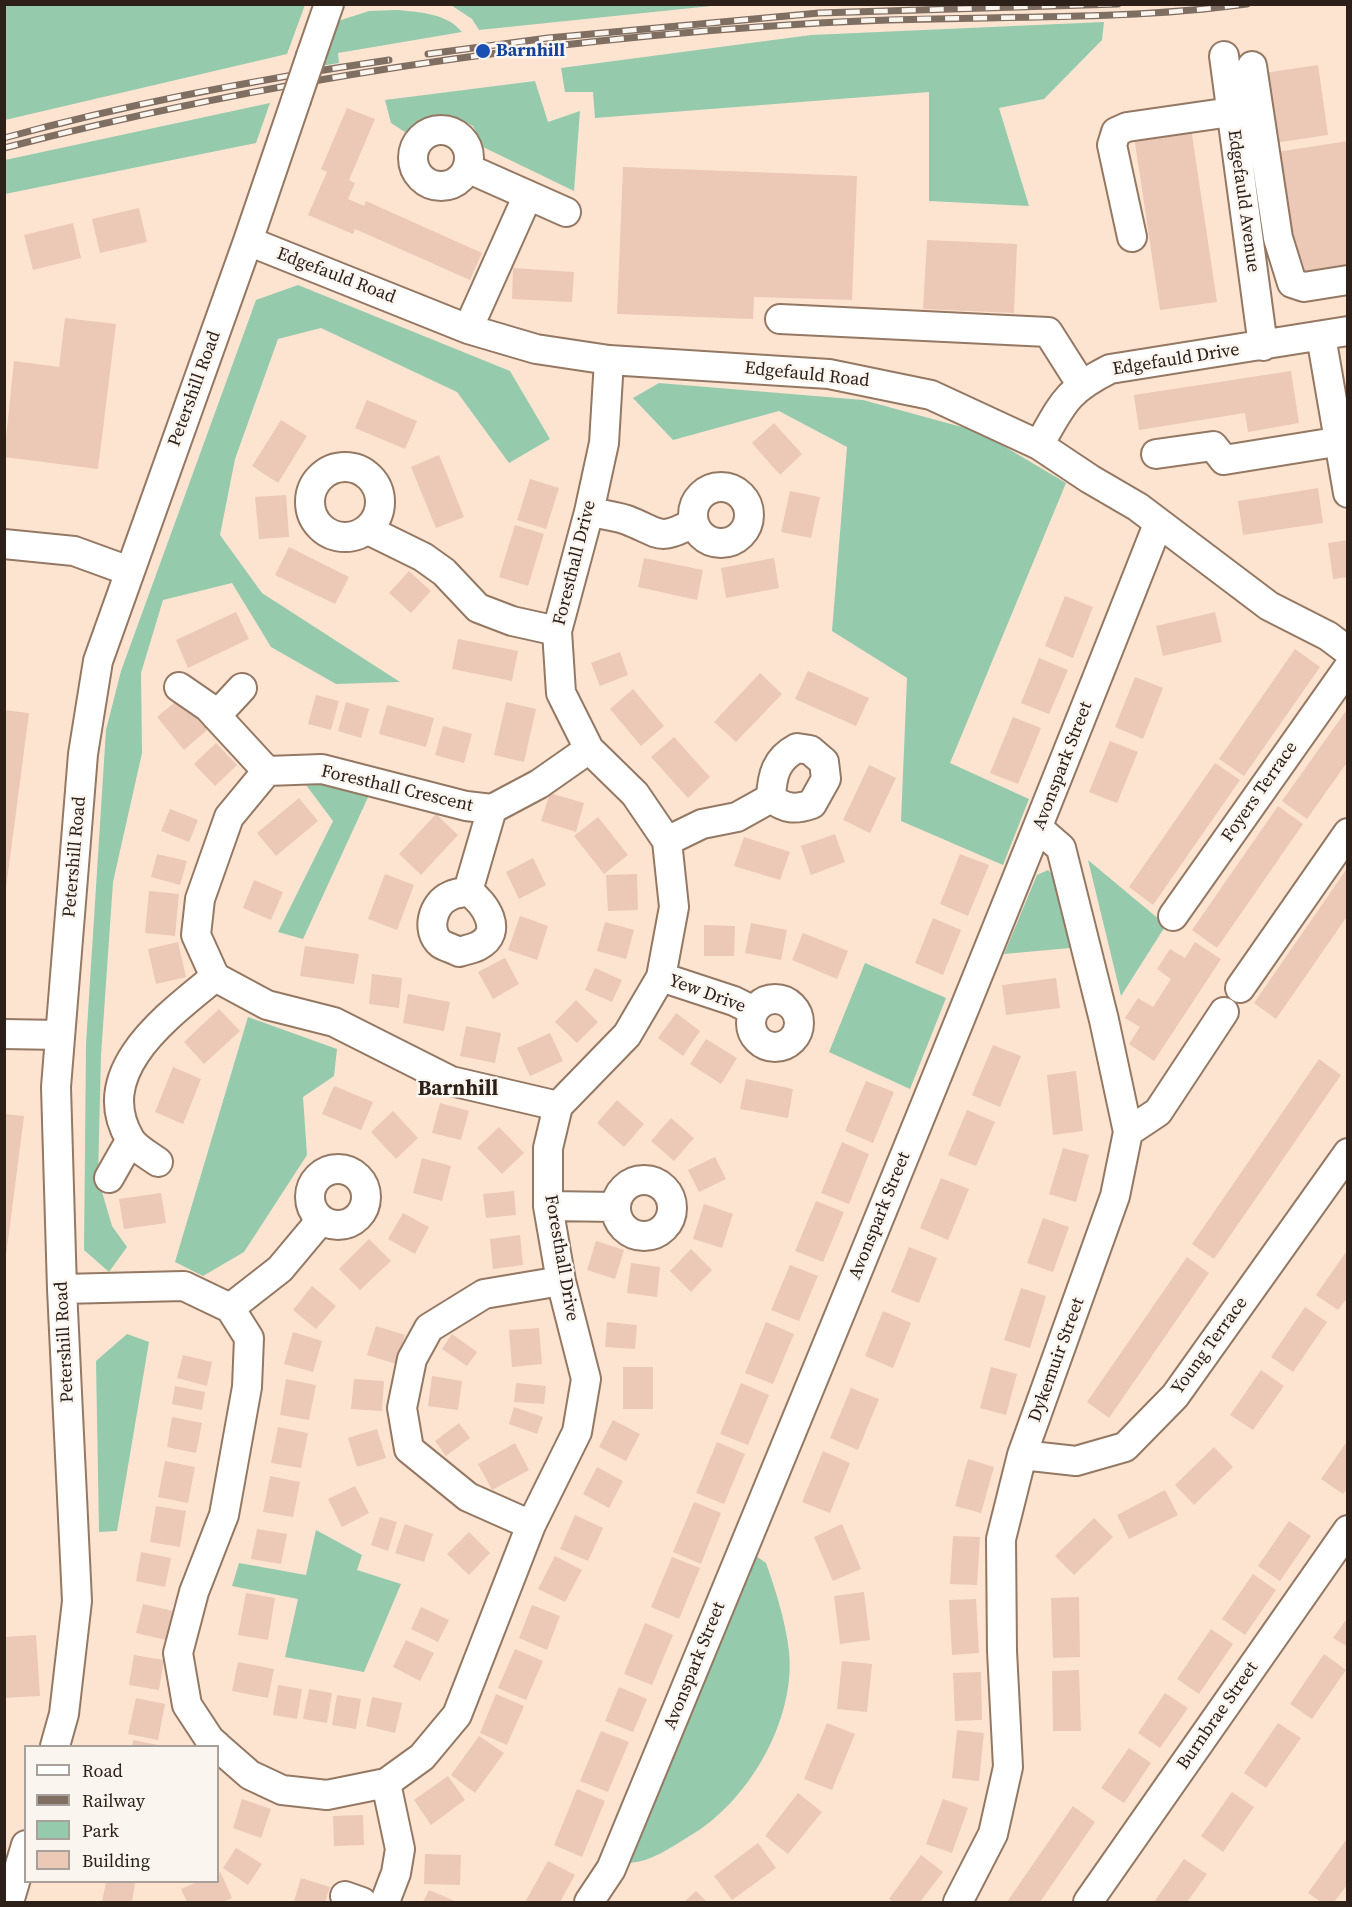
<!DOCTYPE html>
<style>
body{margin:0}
#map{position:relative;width:1352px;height:1907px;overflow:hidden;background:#fde4d1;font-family:"Source Serif 4",serif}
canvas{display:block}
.frame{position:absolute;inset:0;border:6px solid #2c2018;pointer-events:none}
.legend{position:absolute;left:24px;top:1745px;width:195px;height:138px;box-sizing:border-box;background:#fbf5f0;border:2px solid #a8a09a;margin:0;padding:8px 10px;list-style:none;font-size:18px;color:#2c2018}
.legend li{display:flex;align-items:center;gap:12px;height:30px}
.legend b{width:30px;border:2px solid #a8a09a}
</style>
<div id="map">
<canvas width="1352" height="1907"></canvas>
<div class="frame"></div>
<ul class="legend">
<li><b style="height:8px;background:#fff"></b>Road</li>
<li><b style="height:8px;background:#7f6e62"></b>Railway</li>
<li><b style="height:16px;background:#95caad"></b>Park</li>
<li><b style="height:16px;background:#ecc8b7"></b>Building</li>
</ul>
</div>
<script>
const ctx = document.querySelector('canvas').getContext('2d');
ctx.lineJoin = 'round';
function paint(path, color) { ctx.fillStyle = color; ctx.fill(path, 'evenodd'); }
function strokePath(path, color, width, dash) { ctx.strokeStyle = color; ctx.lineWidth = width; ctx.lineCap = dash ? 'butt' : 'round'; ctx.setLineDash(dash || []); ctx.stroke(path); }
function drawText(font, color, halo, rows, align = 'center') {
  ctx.font = font + ' "Source Serif 4",serif'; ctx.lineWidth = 5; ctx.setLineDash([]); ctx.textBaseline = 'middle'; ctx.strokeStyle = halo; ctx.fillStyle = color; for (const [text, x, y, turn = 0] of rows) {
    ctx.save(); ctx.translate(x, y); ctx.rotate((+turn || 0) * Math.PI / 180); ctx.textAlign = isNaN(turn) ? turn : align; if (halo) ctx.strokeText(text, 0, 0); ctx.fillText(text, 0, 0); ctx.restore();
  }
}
const green = new Path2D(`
 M4 5 5 4 305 5 287 54 5 120Z
 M451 5H721L479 30 472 19Z
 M397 10C418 12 447 13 462 32L338 53 339 63 321 66 335 22 369 11Z
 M1104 22 1102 40 1044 99 999 108 1029 206 929 201V92L595 118 593 92H565L561 68 811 35Z
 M535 81 548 122 580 111 574 191 483 147 473 126 450 115 428 124 411 136 391 123 385 100Z
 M270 103 256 143 5 194V160Z
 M298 285 510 371 550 439 509 463 457 392 321 328 278 339 235 459 220 535 262 593 400 682 336 684 271 647 232 583 163 600 141 673 142 753 113 882 101 1055 98 1178 112 1226 127 1247 109 1272 84 1250 86 1044 106 730 121 671 256 300Z
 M659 383 863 400 980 432 1066 483 950 763 1029 799 1003 865 901 821 907 678 832 631 847 447 779 411 673 440 633 398Z
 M333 779 369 795 303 939 278 932 333 821 306 785Z
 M1088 860 1166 925 1121 996Z
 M1048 870 1058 880 1070 948 1004 954 1037 875Z
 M865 963 946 998 910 1089 829 1052Z
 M248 1017 337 1049 334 1076 303 1097 307 1155 244 1252 203 1276 175 1262Z
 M127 1334 149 1342 117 1531 99 1532 96 1361Z
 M316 1530 362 1555 357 1570 401 1584 364 1672 285 1657 298 1599 232 1586 239 1563 306 1575Z
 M756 1556 766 1563C776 1591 786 1623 789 1652 796 1721 747 1804 688 1837 670 1848 652 1861 630 1863Z`);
const building = new Path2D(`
 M1318 65 1328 135 1274 143 1264 73Z
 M347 108 375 119 349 180 355 183 348 199 364 206 366 201 482 253 470 280 355 229 353 234 308 215 327 172 321 169Z
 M1191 128 1217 302 1160 310 1134 136Z
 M1348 141V267L1296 274 1277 152Z
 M623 167 857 176 852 300 754 297 753 319 617 314Z
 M139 208 147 242 100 253 92 219Z
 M73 223 81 258 33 270 24 235Z
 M927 240 1017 244 1014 313 923 309Z
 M513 268 574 272 572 302 512 299Z
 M65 318 116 324 98 469 4 457 14 361 59 367Z
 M1291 371 1299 423 1248 432 1245 413 1139 430 1134 395Z
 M367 400 417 421 405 449 355 428Z
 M281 420 307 436 278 483 252 466Z
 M774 423 802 454 780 475 752 443Z
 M439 455 464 517 436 528 411 467Z
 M530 479 559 488 546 529 517 520Z
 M1318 488 1323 523 1243 535 1238 501Z
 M790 491 820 497 811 538 781 532Z
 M286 495 289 537 259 539 255 497Z
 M515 525 544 534 528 586 499 577Z
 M1348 540V577L1333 579 1328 543Z
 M289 547 349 577 335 604 275 575Z
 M644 558 703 570 697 600 638 587Z
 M774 558 779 588 726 598 721 568Z
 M409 571 431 591 411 613 389 593Z
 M1065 596 1093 607 1073 658 1045 646Z
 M236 612 249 639 188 668 176 640Z
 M1215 612 1222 642 1163 656 1156 626Z
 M458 639 518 651 512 681 452 669Z
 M1295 649 1320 667 1244 776 1219 759Z
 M620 652 628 675 600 686 591 663Z
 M1039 658 1068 670 1049 714 1021 703Z
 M808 671 869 698 856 726 795 699Z
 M760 673 782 694 736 742 714 722Z
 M1135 677 1163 688 1143 739 1115 727Z
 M633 689 664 726 641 746 610 709Z
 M316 695 339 701 331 730 308 724Z
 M180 698 207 730 184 750 157 717Z
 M346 702 369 709 361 738 338 731Z
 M506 702 536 709 524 762 494 755Z
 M387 705 434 718 426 747 379 734Z
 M1348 708V761L1307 819 1282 801Z
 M4 710 29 713 6 888H4Z
 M1013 717 1041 728 1018 784 990 773Z
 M443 726 472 734 464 763 435 755Z
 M674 737 710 777 688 798 651 757Z
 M1110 741 1138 752 1117 803 1089 792Z
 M216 743 237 765 215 786 194 764Z
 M1215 763 1240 780 1153 905 1129 887Z
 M869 765 896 778 870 833 843 820Z
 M550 793 584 803 576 832 541 821Z
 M299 798 318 821 276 856 257 833Z
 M1278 806 1303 824 1217 948 1192 930Z
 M170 809 198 820 189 842 161 831Z
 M436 814 458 835 421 875 399 854Z
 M598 817 628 855 604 874 574 836Z
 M835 834 845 862 811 875 801 846Z
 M744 837 790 852 780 880 734 866Z
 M157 854 187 861 180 885 151 877Z
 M960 854 989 865 968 916 940 904Z
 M533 858 546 885 519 899 506 872Z
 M1348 867V915L1276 1019 1254 1003Z
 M385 874 414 885 397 930 368 919Z
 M637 874 638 910 608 911 606 875Z
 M254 880 283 892 271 920 243 908Z
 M149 891 179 894 175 936 145 933Z
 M520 916 548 926 537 960 508 950Z
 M933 918 961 930 943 975 915 963Z
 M605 922 634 930 626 959 597 951Z
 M751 923 787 930 781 960 745 953Z
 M704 925 735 926 734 956H704Z
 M803 933 848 951 837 979 792 960Z
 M178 942 186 977 156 984 148 949Z
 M1195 942 1221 959 1154 1061 1129 1044 1140 1027 1125 1018 1138 998 1153 1007 1171 979 1157 969 1170 949 1185 958Z
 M305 946 359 954 354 984 300 976Z
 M505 958 519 984 493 999 478 972Z
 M595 968 622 980 612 1002 585 990Z
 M372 974 402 978 399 1008 369 1004Z
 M1056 978 1060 1008 1006 1015 1002 985Z
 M408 994 450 1002 444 1031 403 1023Z
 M576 1000 598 1022 577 1043 555 1022Z
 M219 1009 240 1031 204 1064 184 1042Z
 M676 1013 700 1031 683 1056 658 1038Z
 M466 1026 501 1033 495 1063 460 1056Z
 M550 1033 563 1061 530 1076 517 1048Z
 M706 1039 737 1058 721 1084 690 1064Z
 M993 1045 1021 1056 1000 1107 972 1095Z
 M1319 1059 1341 1075 1214 1259 1192 1244Z
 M173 1067 201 1079 183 1124 155 1112Z
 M1076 1071 1083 1131 1053 1135 1047 1075Z
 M746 1079 793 1089 788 1118 740 1109Z
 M866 1081 894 1092 873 1143 845 1131Z
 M334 1086 373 1102 361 1130 322 1114Z
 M617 1100 644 1124 624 1147 597 1123Z
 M440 1103 469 1111 461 1140 432 1133Z
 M967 1110 995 1122 976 1166 948 1155Z
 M393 1111 418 1138 396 1159 371 1132Z
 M4 1114 24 1116 6 1256H4Z
 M671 1118 694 1138 674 1161 651 1141Z
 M499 1127 524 1153 502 1174 477 1148Z
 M842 1142 869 1154 849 1204 821 1193Z
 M1063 1148 1089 1155 1076 1202 1049 1194Z
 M715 1157 726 1179 699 1192 688 1170Z
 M422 1158 451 1166 442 1201 413 1193Z
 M941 1178 969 1189 948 1240 920 1228Z
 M514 1191 516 1215 486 1218 483 1194Z
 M161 1193 166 1223 124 1229 119 1199Z
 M816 1201 844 1212 823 1262 795 1251Z
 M704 1204 733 1214 722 1248 693 1239Z
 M403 1213 429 1227 415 1254 388 1239Z
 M1043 1218 1069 1227 1053 1272 1027 1263Z
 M520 1235 523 1265 493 1269 490 1239Z
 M369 1239 391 1261 360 1290 339 1269Z
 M596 1241 624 1250 615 1279 587 1270Z
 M909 1247 937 1258 919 1303 891 1292Z
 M691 1249 712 1270 691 1292 670 1271Z
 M1348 1249V1297L1338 1310 1316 1295Z
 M1187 1257 1209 1273 1109 1418 1087 1402Z
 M631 1263 660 1267 657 1297 627 1293Z
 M790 1265 818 1276 799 1321 771 1310Z
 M312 1286 336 1306 316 1329 293 1310Z
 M1021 1288 1046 1296 1030 1348 1004 1340Z
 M1305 1307 1327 1322 1293 1372 1271 1357Z
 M883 1311 911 1323 893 1368 865 1356Z
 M607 1322 637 1325 635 1349 605 1347Z
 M766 1322 794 1334 773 1384 745 1373Z
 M376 1326 405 1335 396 1364 367 1355Z
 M539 1328 542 1364 512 1367 509 1330Z
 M293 1332 322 1341 313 1372 284 1364Z
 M452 1334 477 1352 467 1366 442 1349Z
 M183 1355 212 1362 207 1386 177 1378Z
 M623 1367H653V1409H623Z
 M991 1367 1017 1374 1006 1415 980 1408Z
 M1261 1370 1284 1386 1253 1430 1230 1415Z
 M432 1376 462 1381 458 1410 428 1406Z
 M286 1379 316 1385 309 1420 280 1415Z
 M354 1379 384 1381 382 1411 351 1409Z
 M516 1383 546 1386 544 1404 514 1402Z
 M741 1383 769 1395 748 1445 720 1434Z
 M175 1386 205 1392 202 1410 172 1404Z
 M851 1388 879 1399 858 1450 830 1438Z
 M514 1407 543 1417 537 1434 509 1424Z
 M172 1417 202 1423 196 1453 167 1447Z
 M613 1420 640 1434 626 1461 599 1447Z
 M459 1423 470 1438 446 1456 435 1441Z
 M278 1427 308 1433 301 1468 271 1463Z
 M377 1429 386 1458 357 1467 348 1438Z
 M1348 1440V1488L1343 1494 1321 1479Z
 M717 1442 745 1454 724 1504 696 1493Z
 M515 1443 529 1470 492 1490 478 1464Z
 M1214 1447 1233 1467 1194 1505 1175 1485Z
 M823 1451 850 1463 830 1513 802 1502Z
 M968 1459 994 1467 981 1513 955 1506Z
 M165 1461 195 1467 188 1503 158 1497Z
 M597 1467 623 1481 609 1508 583 1494Z
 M270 1476 300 1482 293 1517 263 1512Z
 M355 1486 369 1513 342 1527 328 1499Z
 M1165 1490 1178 1515 1129 1539 1117 1515Z
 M694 1502 721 1513 701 1564 673 1552Z
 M156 1506 186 1511 180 1547 150 1542Z
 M575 1515 603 1528 588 1561 560 1549Z
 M380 1517 397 1522 388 1551 371 1545Z
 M1094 1518 1113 1537 1074 1575 1055 1556Z
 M1289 1521 1311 1536 1280 1581 1258 1566Z
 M405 1524 433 1534 424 1562 395 1553Z
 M842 1524 861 1569 833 1581 814 1537Z
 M257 1529 287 1534 281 1564 251 1559Z
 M469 1532 490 1553 469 1575 447 1554Z
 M953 1536 980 1537 977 1585 950 1584Z
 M141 1552 171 1558 165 1587 136 1581Z
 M555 1556 582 1570 565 1602 538 1589Z
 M672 1557 700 1568 679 1619 651 1607Z
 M1253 1574 1276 1590 1245 1635 1222 1619Z
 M864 1592 870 1640 840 1644 834 1596Z
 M246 1593 275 1598 268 1640 238 1635Z
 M1079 1597 1080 1657 1053 1658 1051 1598Z
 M976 1599 979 1653 952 1655 949 1600Z
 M143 1604 173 1611 166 1640 136 1633Z
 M532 1605 560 1616 547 1650 519 1638Z
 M421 1607 449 1620 438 1642 411 1629Z
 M1348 1617V1647L1333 1638Z
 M645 1623 673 1635 652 1685 624 1674Z
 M1211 1629 1233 1644 1199 1694 1177 1679Z
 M36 1635 40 1696 4 1698V1637Z
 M406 1640 434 1653 420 1681 393 1667Z
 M515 1649 543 1661 526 1700 498 1688Z
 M1324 1654 1346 1670 1312 1719 1290 1704Z
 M134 1655 164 1660 159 1690 129 1685Z
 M842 1661 872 1664 867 1712 837 1709Z
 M238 1662 274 1669 268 1698 232 1691Z
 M1079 1670 1081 1731H1053L1052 1671Z
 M981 1672 982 1720 955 1721 953 1673Z
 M278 1685 302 1689 297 1719 273 1715Z
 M619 1687 647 1699 633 1732 605 1721Z
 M309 1689 332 1693 327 1723 303 1719Z
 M1165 1693 1188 1708 1160 1748 1138 1733Z
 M496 1694 524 1706 507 1745 480 1733Z
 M337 1695 361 1699 356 1729 332 1725Z
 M372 1697 402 1703 395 1733 366 1726Z
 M136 1698 165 1704 158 1740 128 1734Z
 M827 1723 855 1734 832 1790 804 1779Z
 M1278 1723 1301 1738 1266 1788 1244 1773Z
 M957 1730 984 1733 979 1781 952 1778Z
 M601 1731 629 1742 608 1792 580 1781Z
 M479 1736 504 1753 475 1793 451 1775Z
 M133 1740 158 1745V1746H132Z
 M1129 1748 1151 1763 1124 1803 1101 1788Z
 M448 1776 465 1800 431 1825 414 1800Z
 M577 1789 605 1801 582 1857 554 1845Z
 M1232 1792 1254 1807 1223 1852 1201 1836Z
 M798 1793 822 1812 788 1854 765 1836Z
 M242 1799 271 1809 261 1838 233 1828Z
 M943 1799 968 1808 952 1853 926 1844Z
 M1073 1806 1095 1822 1040 1902H1007Z
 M363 1815 364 1845 334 1846 333 1816Z
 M1348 1837V1884L1334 1902H1321L1308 1893Z
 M758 1843 776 1868 732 1900 714 1876Z
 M236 1848 262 1864 248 1885 223 1868Z
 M425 1854 461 1855 460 1885 424 1884Z
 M921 1855 943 1872 920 1902H893L889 1899Z
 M1184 1859 1207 1874 1187 1902H1154Z
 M548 1861 575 1875 560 1902H525Z
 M220 1871 232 1898 223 1902H187L181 1889 197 1882H218Z
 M301 1878 330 1887 325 1902 294 1901Z
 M106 1882 135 1883 132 1902H102Z
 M429 1890 457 1902H423Z
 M696 1891 707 1902H684Z`);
const minor = new Path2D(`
 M311 56 329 4
 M1224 56 1263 346
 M1252 66 1278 238 1292 283 1304 287 1348 280
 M413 158a28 28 0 1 1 56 0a28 28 0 1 1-56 0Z
 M467 168 566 212
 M1132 237 1112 145 1116 132 1127 127 1231 112
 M248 241 468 329 536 349 609 360 829 374 931 395 1039 445 1090 479 1138 507 1269 606 1328 636 1348 651
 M780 319 1048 332 1081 384
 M468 329 528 195
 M1321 336 1348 493
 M1039 445C1063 403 1066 391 1110 369L1348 331
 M1156 454 1213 446 1224 460 1348 440
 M310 502a35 35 0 1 1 70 0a35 35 0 1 1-70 0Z
 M693 515a28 28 0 1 1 56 0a28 28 0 1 1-56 0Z
 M589 512C601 514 615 516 627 520 660 533 658 542 693 523
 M368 530 423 557 444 572 478 608 512 621 557 631
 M4 544 74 551 129 571
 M179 687 208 707 267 771
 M216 716 242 688
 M797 748 810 750 824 762 826 779 812 804C795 810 785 809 771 798 772 775 776 759 797 748Z
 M667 841 702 824 737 817 771 798
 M468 891C485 903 505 932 478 946 472 949 465 950 459 952 454 949 446 947 441 944 425 931 433 903 450 896 455 893 462 893 468 891Z
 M468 891 492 809
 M1173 916 1348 668
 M661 977 734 1001 754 1011
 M1240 988 1348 833
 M751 1023a24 24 0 1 1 48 0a24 24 0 1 1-48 0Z
 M4 1034 60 1035
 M558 1106 451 1081 334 1022 267 1005 215 977 196 935 200 899 229 817 267 771 322 769 466 806 492 809 539 784 589 749
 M1128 1132 1158 1112 1224 1012
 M158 1162C150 1156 135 1148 130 1139 90 1071 169 1015 215 977
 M310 1197a28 28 0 1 1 56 0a28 28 0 1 1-56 0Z
 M109 1178 130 1141
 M616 1208a28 28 0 1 1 56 0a28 28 0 1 1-56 0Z
 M548 1206 616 1207
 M62 1289 184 1286 230 1308 249 1338 247 1387 224 1515 194 1592 178 1653 187 1705 210 1740 217 1746
 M230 1308 280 1269 321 1220
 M1022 1455 1076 1461 1125 1447 1175 1396 1348 1153
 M531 1525 468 1497 409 1449 402 1408 412 1359 429 1328 484 1294 561 1281
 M55 1746 64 1714 77 1601 62 1289 56 1087 83 754 98 661 248 241 296 100
 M218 1747 250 1775 282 1790 327 1795 386 1783 422 1757 457 1715 531 1525 577 1432 586 1379 561 1281 548 1206V1148L558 1106 627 1035 661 977 674 907 667 841 635 794 589 749 561 693 557 631 589 512 604 443 609 360
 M345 1896 362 1902
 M9 1902 26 1845
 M385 1902 396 1873 400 1849 386 1783
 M589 1902 611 1869C796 1422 981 974 1158 524
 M958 1902 993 1834 1008 1767 1002 1651 1001 1539 1022 1455 1115 1196 1128 1132 1104 1020 1061 848 1038 828
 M1088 1902 1348 1530`);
const rail = new Path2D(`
 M428 54 548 38 819 13 1118 4
 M4 138C131 103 259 79 389 60
 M4 148C270 79 545 39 819 23 962 14 1106 23 1247 4`);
const minorBridge = new Path2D(`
 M296 100 311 56`);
const markers = [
 [483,51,8,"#1a4fb4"]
];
const transitNames = [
 ["Barnhill",496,51]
];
const streetNames = [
 ["Edgefauld Avenue",1243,201,82],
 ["Edgefauld Road",336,276,21],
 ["Edgefauld Drive",1176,360,-9],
 ["Edgefauld Road",807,375,6],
 ["Petershill Road",195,389,-70],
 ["Foresthall Drive",575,563,-76],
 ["Avonspark Street",1063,766,-69],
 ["Foresthall Crescent",397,789,13],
 ["Foyers Terrace",1260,792,-55],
 ["Petershill Road",75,857,-85],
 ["Yew Drive",707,994,20],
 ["Avonspark Street",880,1216,-68],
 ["Foresthall Drive",561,1258,80],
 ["Petershill Road",65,1342,-93],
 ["Young Terrace",1210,1346,-54],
 ["Dykemuir Street",1057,1360,-70],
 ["Avonspark Street",695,1666,-68],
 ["Burnbrae Street",1218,1716,-55]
];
const quarterNames = [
 ["Barnhill",458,1090]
];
paint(green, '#95caad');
paint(building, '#ecc8b7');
strokePath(minor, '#947863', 32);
strokePath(minor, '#fff', 28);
strokePath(rail, '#7f6e62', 7);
strokePath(rail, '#fbf5f0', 4.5, [14]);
strokePath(minorBridge, '#947863', 32, []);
strokePath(minorBridge, '#fff', 28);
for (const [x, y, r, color] of markers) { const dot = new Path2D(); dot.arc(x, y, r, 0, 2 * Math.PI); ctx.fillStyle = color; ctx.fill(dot); strokePath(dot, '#fbf5f0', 2); }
drawText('bold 18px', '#164399', '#fbf5f0', transitNames, 'left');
drawText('18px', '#2c2018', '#fbf5f0', streetNames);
drawText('bold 21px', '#2c2018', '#fbf5f0', quarterNames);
</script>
